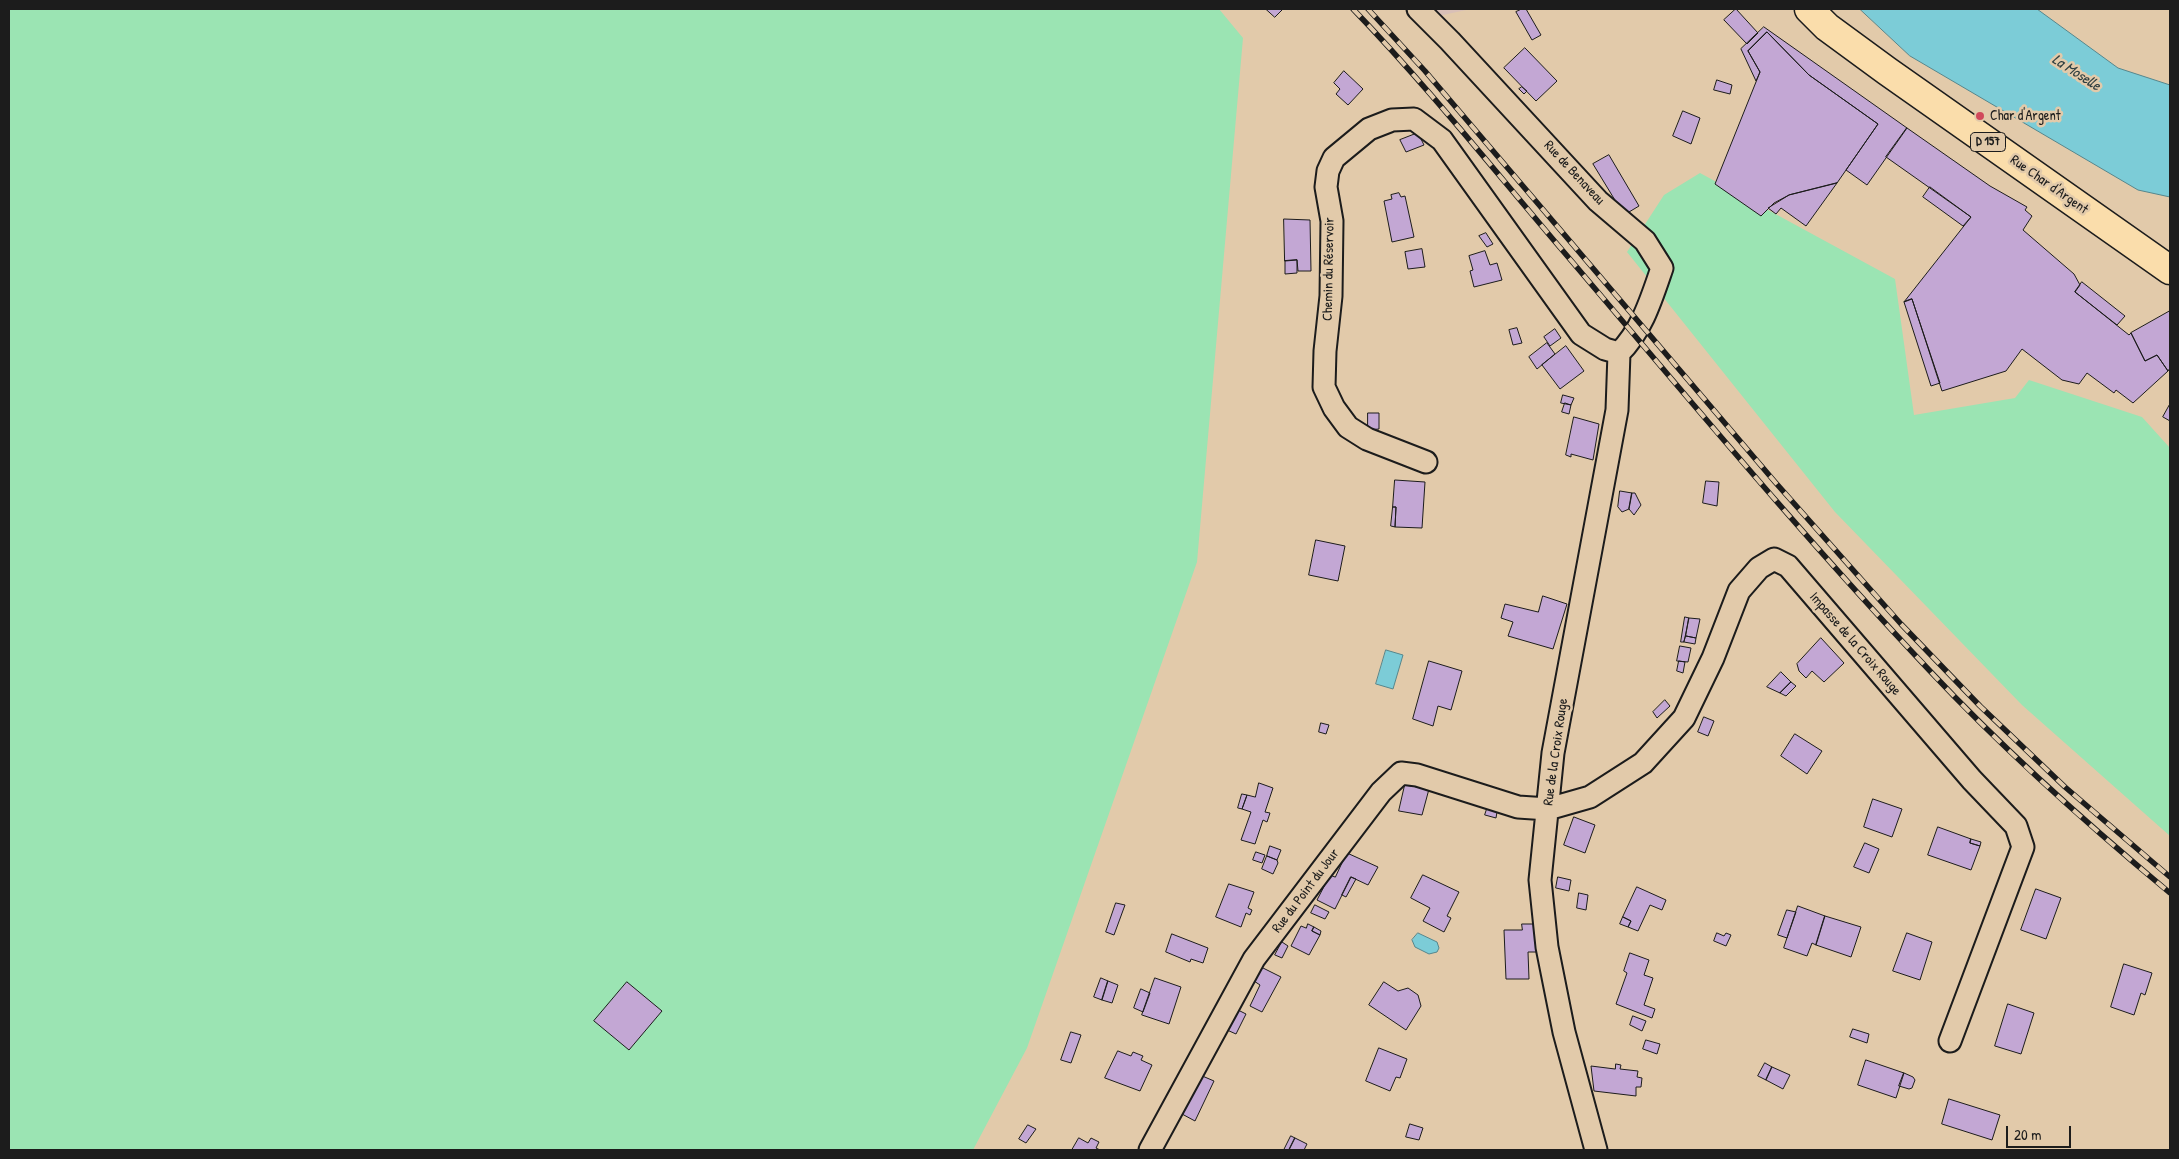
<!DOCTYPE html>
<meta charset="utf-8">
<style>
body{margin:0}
#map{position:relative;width:2179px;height:1159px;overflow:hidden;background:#e2caaa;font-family:"Patrick Hand",sans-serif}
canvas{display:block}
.frame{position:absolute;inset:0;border:10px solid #1c1c1c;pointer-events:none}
.scale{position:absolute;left:2006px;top:1126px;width:65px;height:22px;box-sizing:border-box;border:2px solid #1c1c1c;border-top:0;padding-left:6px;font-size:15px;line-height:18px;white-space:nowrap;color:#1c1c1c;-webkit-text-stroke:4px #e2caaa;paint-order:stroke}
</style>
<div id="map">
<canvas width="2179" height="1159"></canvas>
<div class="frame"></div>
<div class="scale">20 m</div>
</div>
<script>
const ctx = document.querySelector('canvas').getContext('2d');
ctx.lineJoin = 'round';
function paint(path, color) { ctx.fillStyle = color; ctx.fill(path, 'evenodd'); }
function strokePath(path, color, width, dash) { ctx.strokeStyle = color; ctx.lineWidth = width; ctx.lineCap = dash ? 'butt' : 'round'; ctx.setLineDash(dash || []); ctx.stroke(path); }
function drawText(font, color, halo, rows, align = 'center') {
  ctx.font = font + ' "Patrick Hand",sans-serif'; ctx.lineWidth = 5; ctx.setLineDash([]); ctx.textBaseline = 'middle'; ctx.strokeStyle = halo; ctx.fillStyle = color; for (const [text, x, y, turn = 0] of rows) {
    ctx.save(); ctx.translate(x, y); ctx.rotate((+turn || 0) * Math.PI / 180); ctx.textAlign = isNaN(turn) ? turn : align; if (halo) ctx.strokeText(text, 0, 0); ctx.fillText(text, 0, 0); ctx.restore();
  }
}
const built = new Path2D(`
 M1426 9H1466V10L1434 17Z`);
const green = new Path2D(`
 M9 9H1219L1243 38 1197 562 1027 1048 973 1150H9Z
 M1700 173 1895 279 1914 415 2015 398 2029 380 2142 417 2170 448V836L2022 705 1835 512 1627 252 1664 195Z`);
const water = new Path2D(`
 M1860 9H2037L2118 68 2170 85V197L2138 190 1910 56Z
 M1386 650 1403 655 1393 689 1376 684Z
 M1418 933 1437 942 1439 948 1437 952 1429 954 1415 947 1412 940Z`);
const building = new Path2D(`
 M1266 9H1281L1282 10 1275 17Z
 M1522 9H1526L1541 35 1532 40 1516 12Z
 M1736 9 1758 33 1747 44 1724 20Z
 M1764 27 1907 128 1867 185 1846 170 1878 124 1809 75 1767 32 1748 51 1760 72 1756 81 1741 49Z
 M1767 32 1809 75 1878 124 1837 183 1789 195 1774 203 1761 216 1715 184 1760 72 1748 51Z
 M1525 48 1557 81 1536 101 1504 68Z
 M1344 71 1363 89 1348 105 1336 94 1340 89 1334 83Z
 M1717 80 1732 85 1730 94 1714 90Z
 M1522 87 1527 91 1524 94 1519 89Z
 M1683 111 1700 118 1691 144 1673 136Z
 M1907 128 1990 186 2027 207 2025 210 2032 216 2023 230 2074 274 2080 285 2075 292 2129 335 2131 333 2145 361 2157 355 2168 371 2133 403 2116 390 2114 393 2087 373 2079 384 2062 380 2022 349 2006 371 1942 391 1912 299 1904 302 1971 217 1886 157Z
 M1418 133 1424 145 1406 152 1400 140Z
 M1609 155 1639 206 1624 215 1593 164Z
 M1837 183 1806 226 1781 208 1776 214 1768 208 1789 195Z
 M1930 187 1971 217 1963 226 1923 197Z
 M1399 193 1401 197 1405 196 1414 237 1392 242 1384 201 1392 199 1391 195Z
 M1284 219 1310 220 1311 271H1298L1297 260 1285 261Z
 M1486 233 1493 244 1487 247 1479 236Z
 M1422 249 1425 267 1408 269 1405 252Z
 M1485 251 1490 265 1497 263 1502 280 1474 287 1470 271 1473 270 1469 256Z
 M1297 260V273L1285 274V261Z
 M2082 282 2125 316 2117 325 2075 292Z
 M1912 299 1940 383 1931 386 1904 302Z
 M2170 311V368L2168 371 2157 355 2145 361 2131 333Z
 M1517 328 1522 343 1513 345 1509 330Z
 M1555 329 1561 338 1550 346 1544 337Z
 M1547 343 1555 354 1537 369 1529 357Z
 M1566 346 1584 371 1560 389 1542 365Z
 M1563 395 1574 398 1571 405 1561 403Z
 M1565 403 1571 405 1569 414 1562 412Z
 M2170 404V421L2163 417Z
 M1368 413H1379V429L1368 430Z
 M1574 417 1599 424 1593 460 1571 454V457L1566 455Z
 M1395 480 1425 482 1422 528 1395 527 1396 507H1393Z
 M1706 481 1719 482 1717 506 1703 503Z
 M1620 491 1632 493 1629 509 1622 512 1618 507Z
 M1632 493H1635L1641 505 1634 515 1629 509Z
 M1393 507H1396L1395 527 1391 526Z
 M1316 540 1345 546 1338 581 1309 575Z
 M1543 596 1567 604 1553 649 1508 636 1513 622 1501 618 1505 604 1538 612Z
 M1685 617 1689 618 1684 642H1681Z
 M1689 618 1700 619 1696 638 1686 636Z
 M1686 636 1696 638 1695 644 1684 642Z
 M1821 638 1844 663 1824 682 1812 671 1806 678 1799 671 1797 664Z
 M1680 646 1691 648 1688 662 1677 661Z
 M1429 661 1462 671 1451 710 1438 706 1433 726 1413 719Z
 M1679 661 1685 662 1683 673 1677 671Z
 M1781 672 1791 682 1780 693 1767 687Z
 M1791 682 1796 686 1786 696 1780 693Z
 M1665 700 1670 706 1657 718 1653 712Z
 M1704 717 1714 721 1708 736 1698 732Z
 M1321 723 1329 725 1326 734 1319 732Z
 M1795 734 1822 751 1807 774 1781 756Z
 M1259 783 1273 788 1265 812 1270 813 1267 822 1263 820 1255 844 1241 840 1251 812 1242 809 1247 795 1255 797Z
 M1405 785 1429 789 1422 815 1399 811Z
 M1242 794 1247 795 1242 809 1238 808Z
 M1873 799 1902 809 1892 837 1864 827Z
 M1487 809 1497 812 1496 818 1485 815Z
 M1574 817 1595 825 1585 853 1564 845Z
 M1938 827 1971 839 1970 843 1980 846 1971 870 1928 855Z
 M1971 839 1981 842 1980 846 1970 843Z
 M1865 843 1879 849 1869 873 1854 867Z
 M1270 846 1281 850 1277 860 1267 856Z
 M1256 852 1265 855 1262 863 1253 860Z
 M1347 853 1378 867 1368 885 1351 877 1335 909 1317 900 1330 875 1335 877Z
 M1267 856 1277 860 1278 863 1273 874 1262 869Z
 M1423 875 1459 892 1447 916 1451 918 1444 932 1423 921 1430 908 1411 898Z
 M1351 877 1356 879 1346 897 1342 895Z
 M1558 877 1571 880 1569 891 1556 888Z
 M1229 884 1254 892 1248 908 1252 910 1250 915 1246 913 1241 927 1216 917Z
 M1637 887 1666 900 1662 910 1650 905 1638 931 1628 927 1631 921 1623 917Z
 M2036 889 2061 898 2046 939 2021 930Z
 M1579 893 1588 895 1586 910 1577 908Z
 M1116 903 1125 905 1114 935 1106 932Z
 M1315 905 1329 912 1325 919 1311 913Z
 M1798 906 1825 916 1816 945 1812 943 1807 956 1784 948Z
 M1787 910 1796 912 1787 938 1778 935Z
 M1825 916 1861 927 1851 957 1816 945Z
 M1623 917 1631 921 1628 927 1620 924Z
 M1308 924 1314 927 1312 931 1320 935 1309 955 1291 946 1301 926 1306 928Z
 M1522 924H1536L1537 952H1528L1529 979H1506L1504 930H1522Z
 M1314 927 1321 931 1320 935 1312 931Z
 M1717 933 1724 936 1726 933 1731 935 1726 946 1714 941Z
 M1907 933 1932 942 1920 980 1893 971Z
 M1172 934 1208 948 1203 963 1191 959 1190 962 1166 952Z
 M1282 942 1288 946 1282 958 1275 955Z
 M1630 953 1649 960 1644 975 1653 978 1644 1005 1655 1009 1652 1018 1616 1004 1627 973 1624 971Z
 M2124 964 2152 973 2145 995 2141 993 2134 1015 2111 1007Z
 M1261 967 1281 977 1262 1012 1250 1006 1260 985 1254 981Z
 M1101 978 1108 981 1102 1000 1094 997Z
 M1155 978 1181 987 1169 1024 1142 1015Z
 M1108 981 1118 985 1112 1003 1102 1000Z
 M627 982 662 1011 629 1050 594 1021Z
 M1384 982 1398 991 1408 988 1418 995 1421 1006 1406 1030 1369 1005Z
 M1141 989 1150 993 1143 1012 1134 1008Z
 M2008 1004 2034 1013 2021 1054 1995 1046Z
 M1238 1010 1246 1014 1236 1034 1227 1030Z
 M1633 1016 1646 1021 1642 1031 1630 1025Z
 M1853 1029 1869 1034 1867 1043 1850 1037Z
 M1071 1032 1081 1035 1071 1063 1061 1060Z
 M1646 1040 1660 1044 1657 1054 1643 1049Z
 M1379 1048 1407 1059 1400 1078 1396 1077 1390 1091 1366 1081Z
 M1118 1051 1131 1056 1133 1052 1143 1056 1141 1060 1152 1065 1140 1091 1105 1078Z
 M1866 1060 1904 1073 1896 1098 1858 1085Z
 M1765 1063 1772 1067 1766 1080 1758 1076Z
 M1616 1064 1621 1065 1620 1069 1638 1071 1637 1077 1642 1078 1641 1087H1636V1096L1594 1091 1591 1066 1615 1069Z
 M1772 1067 1790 1075 1783 1089 1766 1080Z
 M1904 1073 1913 1077 1915 1080 1912 1088 1909 1089 1899 1086Z
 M1200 1075 1214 1081 1195 1121 1182 1114Z
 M1949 1099 2000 1115 1992 1140 1942 1124Z
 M1410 1124 1423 1128 1419 1140 1406 1137Z
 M1028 1125 1036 1129 1026 1143 1019 1139Z
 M1291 1136 1295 1138 1289 1150H1284Z
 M1079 1138 1088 1143 1091 1138 1099 1142 1096 1148 1100 1150H1072Z
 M1295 1138 1307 1144 1304 1150H1289Z`);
const minor = new Path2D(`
 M1418 9 1450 41 1598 201 1645 241 1662 268C1652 297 1642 331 1619 353
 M1426 462 1367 439 1348 427 1334 408 1324 387 1325 351 1331 296 1332 221 1326 187 1328 171 1334 158 1369 129 1392 120 1414 119 1442 140 1581 334 1605 349 1619 353
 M1150 1150 1254 959 1381 792 1401 773 1417 775 1518 807 1548 809 1590 797 1643 763 1684 718 1713 658 1739 591 1759 568 1774 559 1788 566 1972 780 2016 826 2023 847 1950 1041
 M1596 1150 1564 1032 1547 947 1540 880 1553 753 1617 410 1619 353`);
const primary = new Path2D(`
 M1809 9 1827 27 1887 71 2170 270`);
const rail = new Path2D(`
 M1353 9C1427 86 1494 170 1563 251 1684 393 1802 536 1930 671 2005 751 2086 823 2170 893
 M1368 9 1425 71 1775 482 1901 624 1980 706 2065 787 2170 877`);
const markers = [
 [1980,116,5,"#d1495b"]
];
const shields = [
 [1988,142,35]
];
const shieldNames = [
 ["D 157",1988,142]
];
const poiNames = [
 ["Char d'Argent",1990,116]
];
const streetNames = [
 ["Rue de Benaveau",1574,173,47],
 ["Rue Char d'Argent",2049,185,35],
 ["Chemin du Réservoir",1329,269,-89],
 ["Impasse de la Croix Rouge",1855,644,49],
 ["Rue de la Croix Rouge",1556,752,-82],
 ["Rue du Point du Jour",1306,891,-53]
];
const waterNames = [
 ["La Moselle",2076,73,33]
];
paint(built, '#d9c0b7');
paint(green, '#9be4b3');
paint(water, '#7cccd7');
strokePath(water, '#56868c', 1);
paint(building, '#c3a7d4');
strokePath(building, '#1c1c1c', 1);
strokePath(minor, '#1c1c1c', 25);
strokePath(primary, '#1c1c1c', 31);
strokePath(minor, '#e2caaa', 21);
strokePath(primary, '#faddab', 28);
strokePath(rail, '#1c1c1c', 5.5);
strokePath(rail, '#e2caaa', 4, [11]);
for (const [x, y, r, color] of markers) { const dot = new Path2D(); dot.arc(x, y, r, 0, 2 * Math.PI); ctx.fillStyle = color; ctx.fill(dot); strokePath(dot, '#e2caaa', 2); }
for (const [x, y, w] of shields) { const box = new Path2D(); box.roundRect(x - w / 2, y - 9.5, w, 19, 4); ctx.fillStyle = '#e2caaa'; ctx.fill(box); strokePath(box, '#1c1c1c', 1); }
drawText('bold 12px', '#1c1c1c', null, shieldNames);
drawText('14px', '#1c1c1c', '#e2caaa', poiNames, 'left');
drawText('14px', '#1c1c1c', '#e2caaa', streetNames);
drawText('italic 15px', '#2f3f41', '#e2caaa', waterNames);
</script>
